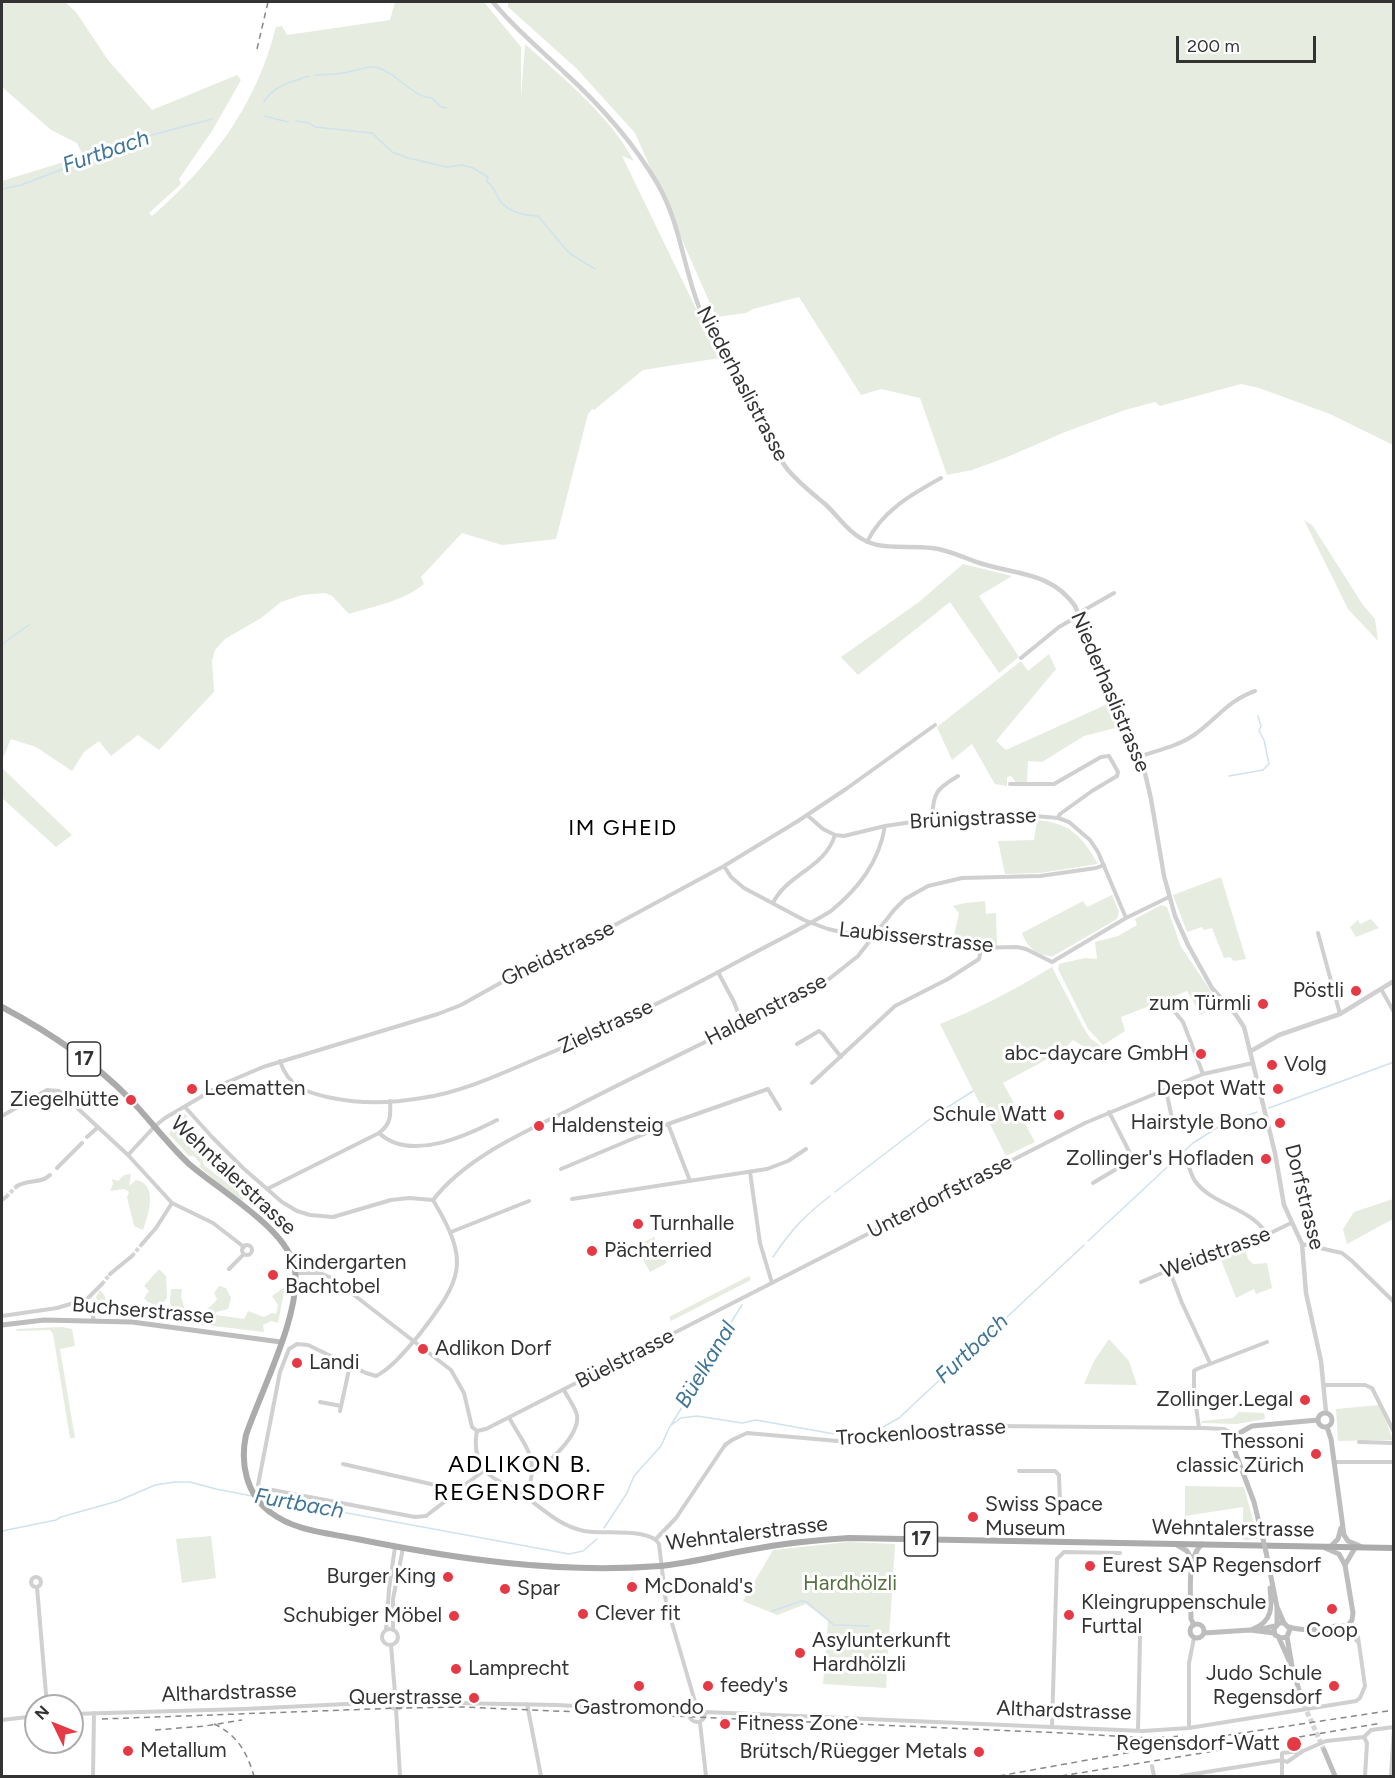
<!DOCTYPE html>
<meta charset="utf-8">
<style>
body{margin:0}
#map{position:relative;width:1395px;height:1778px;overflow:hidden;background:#fff;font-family:Figtree,sans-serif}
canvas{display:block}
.frame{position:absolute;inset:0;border:3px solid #333;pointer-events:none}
.north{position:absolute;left:24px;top:1694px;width:60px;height:60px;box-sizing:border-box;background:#fff;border:2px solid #adadad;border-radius:50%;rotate:313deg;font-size:16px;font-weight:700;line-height:24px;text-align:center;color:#333}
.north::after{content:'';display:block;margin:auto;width:21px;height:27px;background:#e63946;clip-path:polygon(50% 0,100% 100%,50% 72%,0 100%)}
.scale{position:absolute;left:1176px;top:36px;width:140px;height:27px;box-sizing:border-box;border:3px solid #333;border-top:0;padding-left:8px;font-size:18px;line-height:21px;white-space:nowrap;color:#333;-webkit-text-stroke:4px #fff;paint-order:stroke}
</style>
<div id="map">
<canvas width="1395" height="1778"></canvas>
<div class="frame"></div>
<div class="north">N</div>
<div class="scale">200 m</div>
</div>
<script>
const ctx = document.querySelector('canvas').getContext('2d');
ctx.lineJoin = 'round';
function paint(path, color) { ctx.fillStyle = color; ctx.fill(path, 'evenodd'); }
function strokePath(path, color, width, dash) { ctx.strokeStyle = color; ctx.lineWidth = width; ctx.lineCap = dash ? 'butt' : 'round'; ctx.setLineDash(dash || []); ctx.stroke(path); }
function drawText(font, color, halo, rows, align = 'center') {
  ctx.font = font + ' Figtree,sans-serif'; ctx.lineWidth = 6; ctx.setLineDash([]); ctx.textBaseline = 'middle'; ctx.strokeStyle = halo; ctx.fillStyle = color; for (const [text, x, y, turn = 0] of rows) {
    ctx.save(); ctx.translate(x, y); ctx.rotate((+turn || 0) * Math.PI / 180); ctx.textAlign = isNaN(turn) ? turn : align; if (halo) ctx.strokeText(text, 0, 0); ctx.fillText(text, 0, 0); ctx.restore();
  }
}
const green = new Path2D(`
 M2 2H65L76 12 108 60 152 110 237 75 241 80 212 131 179 179 181 184 149 213 152 216C212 164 256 106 276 27L282 26 287 35 390 20 395 2H484L521 47V98L525 44C564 79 609 115 634 161L622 156 720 358 643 370 594 410 592 409 588 414 556 539 502 545 462 533 421 577 424 584C404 601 374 606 349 614L332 596 325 593 302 595 281 602 261 618 225 639 215 650 212 661 214 692 159 750 138 735 111 756 99 741 84 752 72 771 36 747 11 739 2 760V181L83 156 77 143 51 130 2 87Z
 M508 2H1393V445L1330 414 1259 388 1241 384 1160 406 1155 402 1125 410 1065 432 1005 458 972 470 947 475 920 398 881 389 861 395 799 297 753 309 746 313 716 317 635 133 576 68 508 7Z
 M1304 520 1312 525 1363 605 1375 619 1378 641 1348 609Z
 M963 564 1012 576 979 596 1019 657 999 673 950 602 858 675 841 657 919 602Z
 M1049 654 1056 669 996 741 1006 750 1112 702 1123 726 1084 736 1042 762 1028 761 1027 783 1017 784 1011 776 1007 777V786L995 784 972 744 952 760 937 727 1021 661 1028 671Z
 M2 768 72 835 56 847 2 798Z
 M1037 820C1070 823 1082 836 1098 864L1040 873 1005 874 998 841 1034 840Z
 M1221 877 1246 959 1234 961 1230 957 1224 958 1212 928 1204 930 1202 927 1187 932 1173 895Z
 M1112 895 1119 912 1117 919 1053 956C1036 956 1027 947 1022 933L1083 901 1087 907Z
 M985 901 986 914 996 913 997 946 971 947 952 944 959 913 953 906 965 903Z
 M1161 905 1167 907 1181 947 1219 1003 1201 1015 1187 991 1121 1017 1125 1031 1103 1045 1088 1029 1058 969 1059 964 1085 958 1097 959 1095 942 1118 936 1137 925 1135 919Z
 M1371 919 1379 928 1356 937 1350 927 1358 920 1360 924Z
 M1052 967 1082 1025 1090 1038 1112 1055 1101 1057 1073 1040 1062 1051 1003 1083 1035 1142 1006 1156 940 1024C980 1008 1016 989 1052 967Z
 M1289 1054 1292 1059 1298 1060 1303 1066 1309 1068 1290 1074 1284 1056Z
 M185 1114 188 1118 182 1128 206 1157 203 1161 204 1165 238 1192H249L240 1203 199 1166 201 1164 194 1156H189L169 1134 177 1119Z
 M131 1174 129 1186 136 1180C159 1184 148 1216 143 1230L134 1226 127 1197 129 1192 124 1189 110 1191 113 1184 112 1179 118 1181 124 1175Z
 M1393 1199V1219L1347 1244 1343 1229 1354 1212Z
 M654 1237 667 1263 650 1272 636 1246Z
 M1244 1245 1248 1259 1253 1264 1267 1263 1272 1288 1256 1294 1254 1289 1236 1298 1218 1252Z
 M159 1269 166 1276 167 1298 160 1307 148 1302 144 1298 149 1291 144 1286Z
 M749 1276 751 1280 671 1321 669 1317Z
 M219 1286 226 1288 231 1298 228 1309 216 1312V1315L244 1319 248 1311 264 1317 272 1313 276 1314 278 1305 272 1296 285 1287 278 1323 271 1321 263 1325 264 1332 120 1315C107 1312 100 1310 96 1297L100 1290 105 1296 106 1308 123 1313 144 1308 172 1313 170 1301 171 1289H182L181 1296 186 1314H204C208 1307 213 1305 217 1299L214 1293Z
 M62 1327 72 1329 75 1346 60 1349 75 1438H70L53 1334 50 1330 16 1331 17 1329Z
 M1109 1339 1129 1361 1137 1385 1084 1384 1094 1361Z
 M1380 1405 1393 1440 1338 1441 1336 1409Z
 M1239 1412 1264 1413 1265 1419 1237 1424 1202 1423 1201 1421 1233 1418Z
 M1185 1486 1244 1487 1258 1539 1243 1540V1507L1185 1516Z
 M211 1536 216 1578 182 1583 176 1539Z
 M848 1542 895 1544 886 1688 823 1684 828 1621 806 1604 777 1615 743 1601 773 1550Z`);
const stream = new Path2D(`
 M315 75C324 74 334 75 343 73 352 72 366 66 375 67 397 72 410 96 432 98L441 107 446 108
 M264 102C274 85 291 82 309 76
 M264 116 288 122
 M296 121 309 123 315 127 372 133 392 152 408 158 447 167 462 165 473 168 488 177 487 182C494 186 496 195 501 202 509 212 526 216 538 216L569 253 595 269
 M2 189 21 185 152 135 212 119
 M2 644 29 625
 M1229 776 1263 770 1269 764 1264 740 1259 731 1261 726 1258 716
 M1269 1108 1394 1062
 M835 1192 934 1116 973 1091
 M1088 1241 1193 1143 1220 1126 1257 1112
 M773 1257C792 1229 803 1217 830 1196
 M671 1425 692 1391 696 1378 742 1305
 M851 1436 876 1431 899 1418 1084 1245
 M260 1497 569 1554 583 1551 597 1539
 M604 1528 627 1493 634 1476 661 1446 670 1426 681 1418 697 1416 742 1423 756 1420 840 1435
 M2 1531 56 1520 61 1517 118 1501 155 1485 175 1482H190L216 1489 252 1496
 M772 1611 802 1601 807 1602 834 1625 869 1626`);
const minorTunnel = new Path2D(`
 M6 1197 17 1186
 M132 1256 142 1244
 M102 1284 110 1274`);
const secondaryTunnel = new Path2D(`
 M1304 1705 1324 1750`);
const minor = new Path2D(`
 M867 542C882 511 912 494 941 478
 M1079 613 1114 593
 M1021 658 1059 627 1080 615
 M1141 756C1159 750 1178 746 1194 735 1217 719 1227 701 1255 691
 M1010 784H1054L1101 757 1109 756 1118 772 1117 776 1092 791 1060 814 1058 818
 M807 815 823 829 835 835 844 836 885 826 932 819 1011 814 1058 818 1069 822 1090 840 1098 852 1126 918
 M932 819C933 793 936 789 958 776
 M724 866 731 877 744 888 804 920 828 929 850 934 974 948 1017 947 1026 949 1052 962 1126 918 1169 897
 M773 903C787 874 825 868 835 835
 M1318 933 1340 1014
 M718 972 734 1002 742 1023
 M1381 989 1394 1012
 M1167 1002 1183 1022 1203 1074
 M797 1044 819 1031 823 1034 841 1057
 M280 1061C288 1087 307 1093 332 1098 361 1104 393 1103 422 1098 462 1092 501 1074 538 1058 607 1030 674 996 739 961 770 944 802 929 831 911 859 888 879 862 885 826
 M812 1083 895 1006 948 979 979 959 981 949
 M1166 1090 1174 1128
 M185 1107 212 1137 243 1168 282 1202 297 1211 310 1215 333 1217 391 1200 409 1198 433 1200
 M2 1116 47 1090 59 1091 128 1155 172 1203 213 1223 244 1247
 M668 1124 690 1181
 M379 1133C410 1162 466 1136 497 1120
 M87 1137 97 1128
 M1185 1154C1188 1163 1190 1173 1195 1181 1212 1205 1250 1207 1267 1234
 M128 1155 155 1126 165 1118 223 1084 263 1067 438 1014 461 1005 545 958 563 953 724 866 798 821 846 789 935 725
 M57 1168 82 1143
 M561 1169 668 1124 768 1089 780 1109
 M750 1172 760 1243 772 1283
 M1093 1183 1133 1159 1109 1112
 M17 1186C28 1179 41 1184 50 1175
 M267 1189 379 1133C391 1124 391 1115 390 1101
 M572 1199 767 1169 788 1161 806 1149
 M2 1200 6 1197
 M433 1200C466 1157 525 1132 573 1108 658 1064 745 1024 829 979L858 956 894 910 905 899 928 886 962 878 1040 876 1096 868 1104 865
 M433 1200C471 1263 462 1279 419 1335 407 1349 392 1368 376 1376L366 1373 308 1345 297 1344 289 1349 280 1372 258 1485 262 1488 415 1517 426 1516 452 1496 454 1487
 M451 1232 529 1201
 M142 1244 156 1228 172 1203
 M1302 1244 1342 1253 1352 1261 1393 1301
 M242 1250a5 5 0 1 1 10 0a5 5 0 1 1-10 0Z
 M229 1269 244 1254
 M1169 1269 1182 1303 1210 1363
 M296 1273H320L332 1278 451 1370 464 1393 472 1427 477 1431C474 1446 476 1459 485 1471 493 1480 506 1484 517 1491 540 1505 556 1525 584 1531 602 1535 651 1527 659 1544L666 1603 696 1705
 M110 1274 132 1256
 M1141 1282 1216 1250 1256 1240 1291 1223
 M87 1299 94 1320
 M87 1299 102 1284
 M2 1316 57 1308 87 1299
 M1325 1385H1365L1372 1388 1394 1432
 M320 1402 341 1406
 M340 1411 350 1365
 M509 1417C519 1438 537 1454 531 1479 529 1487 531 1490 526 1497
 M1199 1428 1194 1391V1371L1197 1369 1267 1342
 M477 1431 486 1429 1085 1123 1203 1074 1253 1063
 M1359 1442 1394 1443
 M1334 1462H1394
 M343 1464 444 1487 466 1484 485 1470
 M1019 1471H1055L1059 1475 1060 1502
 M533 1472H536C550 1461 580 1435 577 1415 575 1407 568 1398 564 1390
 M656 1539 676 1518 725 1445 732 1440 747 1433 849 1442 929 1431 997 1426 1203 1428 1224 1429 1236 1435
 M31 1582a5 5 0 1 1 10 0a5 5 0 1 1-10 0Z
 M37 1587 47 1706
 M1347 1627 1357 1641
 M382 1637a8 8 0 1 1 16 0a8 8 0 1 1-16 0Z
 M386 1630 389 1589 395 1547
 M393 1630V1599L403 1548
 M391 1645 395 1693
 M388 1701a8 8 0 1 1 16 0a8 8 0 1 1-16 0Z
 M403 1702 557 1705 689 1712
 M527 1704 541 1776
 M689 1714a8 8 0 1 1 16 0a8 8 0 1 1-16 0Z
 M396 1709 400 1776
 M705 1712 1143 1731 1189 1728 1356 1701 1360 1698 1365 1686 1358 1637 1353 1628 1347 1627
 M72 1714 244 1709 388 1702
 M2 1720 36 1716
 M700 1723 706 1776
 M1052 1726 1057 1559 1064 1552 1120 1553
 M1189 1728V1663L1194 1638
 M1138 1731 1140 1637
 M1364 1737 1367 1743 1365 1776
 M1364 1737 1371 1730 1394 1727
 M1152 1766 1154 1776
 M93 1776 94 1713
 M1181 1776 1282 1760 1287 1762 1303 1751 1326 1741 1364 1737
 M1282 1776V1753L1303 1751
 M1391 1776 1394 1729`);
const tertiary = new Path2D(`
 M493 2C514 28 540 49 564 72 599 104 633 142 657 183 680 222 683 266 699 307 712 342 735 370 752 402 764 424 772 450 788 470 799 483 812 493 825 504 834 512 841 522 850 530 875 554 901 544 932 548 950 550 966 559 983 564 1019 575 1052 573 1075 606L1141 756 1151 799 1164 876 1175 916 1188 945 1212 988 1236 1015 1244 1027 1275 1153 1284 1205 1302 1244 1306 1293 1321 1361 1326 1412
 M1251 1051 1279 1035 1340 1014 1394 981`);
const secondary = new Path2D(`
 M2 1325 44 1320 132 1322 281 1342
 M1318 1420a7 7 0 1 1 14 0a7 7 0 1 1-14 0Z
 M1327 1427 1331 1439 1344 1535 1348 1541 1360 1546
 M1263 1539 1254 1502 1234 1449 1236 1435 1252 1426 1318 1420
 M1177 1545 1187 1551 1192 1560
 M1330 1547 1338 1539 1341 1528
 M1325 1548 1339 1554 1345 1565 1353 1613 1352 1620 1347 1627
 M1266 1552 1277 1607V1625
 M1345 1565 1355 1548
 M1277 1607 1284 1623 1290 1629 1287 1637 1281 1638 1275 1635 1274 1629 1279 1623H1284
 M1190 1631a7 7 0 1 1 14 0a7 7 0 1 1-14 0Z
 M1194 1625 1191 1619C1191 1598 1186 1558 1202 1544
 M1289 1627C1299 1630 1313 1630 1323 1629 1331 1627 1340 1624 1347 1627
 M1253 1629C1273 1621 1272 1607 1270 1588
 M1257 1630 1275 1626
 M1324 1630 1339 1631 1347 1627
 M1204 1633 1250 1630 1274 1633
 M1287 1637 1292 1666 1303 1704
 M1279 1638 1291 1665
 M1324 1750 1335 1776`);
const primary = new Path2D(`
 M2 1007C49 1032 93 1061 130 1099 150 1120 167 1143 188 1163 218 1190 290 1230 295 1270 301 1314 261 1391 246 1435 240 1463 246 1494 270 1512 294 1531 328 1533 357 1539 456 1559 558 1574 660 1566 691 1563 723 1554 754 1549 785 1543 817 1540 849 1538L1394 1548`);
const rail = new Path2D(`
 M257 49 268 2
 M102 1719 400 1708 463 1707 1063 1733 1149 1738 1183 1736
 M214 1724C238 1735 247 1753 254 1776
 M155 1730 205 1726 242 1720
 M1299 1737 1382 1723
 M999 1776 1215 1737 1394 1710
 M1061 1776 1221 1750`);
const secondaryBridge = new Path2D(`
 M1263 1539 1266 1552`);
const markers = [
 [1356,991,6,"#e63946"],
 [1263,1004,6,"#e63946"],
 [1201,1054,6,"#e63946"],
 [1272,1065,6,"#e63946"],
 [192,1089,6,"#e63946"],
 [1278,1089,6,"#e63946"],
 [131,1100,6,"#e63946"],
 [1059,1115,6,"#e63946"],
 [1280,1123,6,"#e63946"],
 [539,1126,6,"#e63946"],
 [1266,1159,6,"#e63946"],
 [638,1224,6,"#e63946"],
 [592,1251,6,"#e63946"],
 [273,1275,6,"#e63946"],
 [423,1349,6,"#e63946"],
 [297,1363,6,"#e63946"],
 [1305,1400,6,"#e63946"],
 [1316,1454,6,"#e63946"],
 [973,1517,6,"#e63946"],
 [1090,1566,6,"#e63946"],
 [448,1577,6,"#e63946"],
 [632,1587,6,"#e63946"],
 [505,1589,6,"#e63946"],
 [1332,1609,6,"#e63946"],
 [583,1614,6,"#e63946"],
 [1069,1615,6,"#e63946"],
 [454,1616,6,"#e63946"],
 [800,1653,6,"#e63946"],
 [456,1669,6,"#e63946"],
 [639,1686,6,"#e63946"],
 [708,1686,6,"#e63946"],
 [1334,1686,6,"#e63946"],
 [474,1698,6,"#e63946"],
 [725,1724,6,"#e63946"],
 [1294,1744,8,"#e63946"],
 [128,1751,6,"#e63946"],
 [979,1752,6,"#e63946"]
];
const shields = [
 [84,1059,33],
 [921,1539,33]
];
const shieldNames = [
 ["17",84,1059],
 ["17",921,1539]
];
const streetNames = [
 ["Niederhaslistrasse",742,384,62],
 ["Niederhaslistrasse",1110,692,67],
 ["Brünigstrasse",973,819,-3],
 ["Laubisserstrasse",916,938,6],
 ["Gheidstrasse",558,954,-26],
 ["Haldenstrasse",766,1010,-27],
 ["Zielstrasse",606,1027,-25],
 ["Wehntalerstrasse",233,1176,43],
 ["Unterdorfstrasse",940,1197,-27],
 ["Dorfstrasse",1304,1197,76],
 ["Weidstrasse",1216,1253,-20],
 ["Buchserstrasse",143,1311,5],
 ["Büelstrasse",625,1359,-27],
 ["Trockenloostrasse",921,1433,-4],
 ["Wehntalerstrasse",1233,1529,1],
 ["Wehntalerstrasse",747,1534,-7],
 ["Althardstrasse",229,1693,-2],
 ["Althardstrasse",1064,1711,2]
];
const poiNames = [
 ["Pöstli",1344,991,"right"],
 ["zum Türmli",1251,1004,"right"],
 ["abc-daycare GmbH",1189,1054,"right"],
 ["Volg",1284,1065],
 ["Leematten",204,1089],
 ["Depot Watt",1266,1089,"right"],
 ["Ziegelhütte",119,1100,"right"],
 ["Schule Watt",1047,1115,"right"],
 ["Hairstyle Bono",1268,1123,"right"],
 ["Haldensteig",551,1126],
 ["Zollinger's Hofladen",1254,1159,"right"],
 ["Turnhalle",650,1224],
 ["Pächterried",604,1251],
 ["Kindergarten",285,1263],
 ["Bachtobel",285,1287],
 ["Adlikon Dorf",435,1349],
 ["Landi",309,1363],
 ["Zollinger.Legal",1293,1400,"right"],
 ["Thessoni",1304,1442,"right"],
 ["classic Zürich",1304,1466,"right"],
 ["Swiss Space",985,1505],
 ["Museum",985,1529],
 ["Eurest SAP Regensdorf",1102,1566],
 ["Burger King",436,1577,"right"],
 ["McDonald's",644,1587],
 ["Spar",517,1589],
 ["Kleingruppenschule",1081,1603],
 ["Furttal",1081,1627],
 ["Clever fit",595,1614],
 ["Schubiger Möbel",442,1616,"right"],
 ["Coop",1332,1631,"center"],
 ["Asylunterkunft",812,1641],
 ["Hardhölzli",812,1665],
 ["Lamprecht",468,1669],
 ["Judo Schule",1322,1674,"right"],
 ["Regensdorf",1322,1698,"right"],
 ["feedy's",720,1686],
 ["Querstrasse",462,1698,"right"],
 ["Gastromondo",639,1708,"center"],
 ["Fitness Zone",737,1724],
 ["Regensdorf-Watt",1280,1744,"right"],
 ["Metallum",140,1751],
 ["Brütsch/Rüegger Metals",967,1752,"right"]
];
const parkNames = [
 ["Hardhölzli",850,1584]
];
const waterNames = [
 ["Furtbach",106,152,-19],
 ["Furtbach",972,1349,-43],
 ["Büelkanal",706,1365,-59],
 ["Furtbach",299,1504,10]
];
const neighbourhoodNames = [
 ["IM GHEID",623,829]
];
const quarterNames = [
 ["ADLIKON B.",520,1465],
 ["REGENSDORF",520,1493]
];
paint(green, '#e6ecdf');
strokePath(stream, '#cfe2ee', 1.5);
strokePath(minorTunnel, '#d6d6d6', 4, [4, 2]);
strokePath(secondaryTunnel, '#d6d6d6', 5, [5, 2.5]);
strokePath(minor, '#d0d0d0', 4);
strokePath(tertiary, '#d0d0d0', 4.5);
strokePath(secondary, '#bdbdbd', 5);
strokePath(primary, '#ababab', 6);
strokePath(rail, '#888', 1.5, [6, 4.5]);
strokePath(secondaryBridge, '#bdbdbd', 5);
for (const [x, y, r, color] of markers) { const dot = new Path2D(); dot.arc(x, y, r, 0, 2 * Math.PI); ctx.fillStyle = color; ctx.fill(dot); strokePath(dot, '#fff', 2); }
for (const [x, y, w] of shields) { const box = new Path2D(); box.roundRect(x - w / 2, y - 17, w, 34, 4.5); ctx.fillStyle = '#fff'; ctx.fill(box); strokePath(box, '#333', 1.5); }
drawText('bold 20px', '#333', null, shieldNames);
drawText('21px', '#333', '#fff', streetNames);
drawText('21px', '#333', '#fff', poiNames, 'left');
drawText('21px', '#56703f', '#fff', parkNames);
drawText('italic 22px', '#3f7597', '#fff', waterNames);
ctx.letterSpacing = '1.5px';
drawText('22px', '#000', '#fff', neighbourhoodNames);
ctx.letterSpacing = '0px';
ctx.letterSpacing = '1.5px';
drawText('24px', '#000', '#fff', quarterNames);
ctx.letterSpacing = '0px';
</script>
